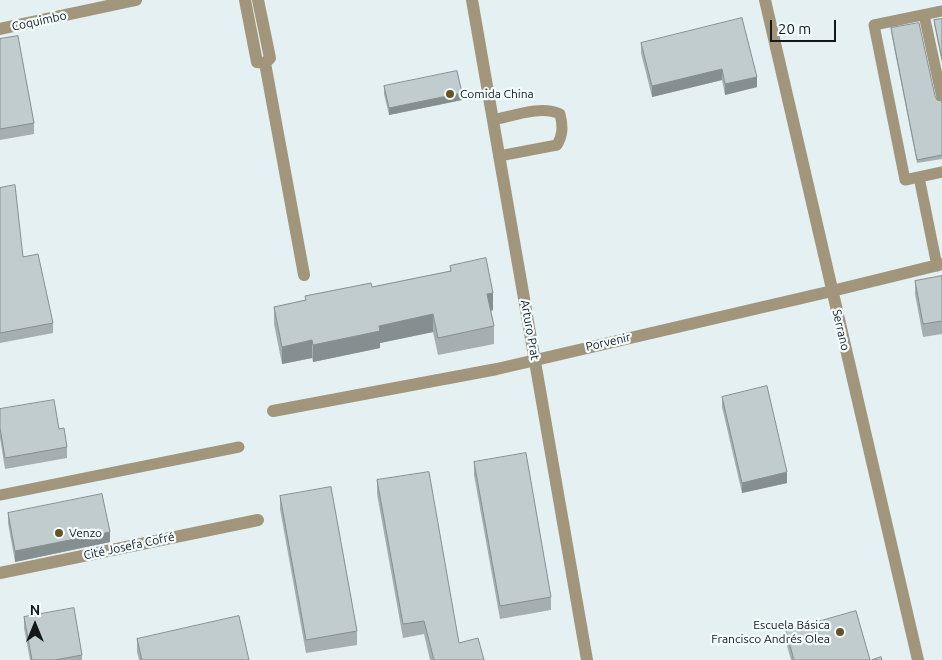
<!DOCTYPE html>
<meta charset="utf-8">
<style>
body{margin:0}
#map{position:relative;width:942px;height:660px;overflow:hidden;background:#e4f0f2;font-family:Ubuntu,sans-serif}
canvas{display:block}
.north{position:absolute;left:10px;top:600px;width:50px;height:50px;-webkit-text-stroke:4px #f3fdff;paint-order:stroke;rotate:0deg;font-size:14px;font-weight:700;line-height:20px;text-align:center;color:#141819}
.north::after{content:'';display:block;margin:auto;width:18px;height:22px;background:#141819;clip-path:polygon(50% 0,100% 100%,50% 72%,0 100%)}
.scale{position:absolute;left:770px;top:20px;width:66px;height:22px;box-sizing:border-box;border:2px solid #141819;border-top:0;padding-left:6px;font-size:15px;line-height:18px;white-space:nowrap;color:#141819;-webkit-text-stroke:4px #f3fdff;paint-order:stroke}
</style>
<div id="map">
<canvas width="942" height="660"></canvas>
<div class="north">N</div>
<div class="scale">20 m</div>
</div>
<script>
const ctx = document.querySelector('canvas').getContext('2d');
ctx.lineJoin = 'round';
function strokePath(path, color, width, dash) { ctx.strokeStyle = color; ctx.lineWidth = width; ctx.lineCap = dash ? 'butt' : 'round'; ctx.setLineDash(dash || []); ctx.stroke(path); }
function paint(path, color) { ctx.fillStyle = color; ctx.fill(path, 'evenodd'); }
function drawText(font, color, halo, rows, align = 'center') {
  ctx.font = font + ' Ubuntu,sans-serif'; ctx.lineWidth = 4.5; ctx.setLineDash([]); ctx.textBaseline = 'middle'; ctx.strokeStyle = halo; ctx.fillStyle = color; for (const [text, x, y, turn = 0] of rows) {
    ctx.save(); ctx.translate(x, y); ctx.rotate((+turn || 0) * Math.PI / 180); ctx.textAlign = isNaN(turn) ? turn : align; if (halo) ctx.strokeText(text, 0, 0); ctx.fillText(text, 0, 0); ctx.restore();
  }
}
const service = new Path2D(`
 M942 11 874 25 905 180 942 172
 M924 15 942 98
 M493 120C513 116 541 105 560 114 563 126 563 135 557 145L499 156
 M919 177 937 266
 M0 495 239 447`);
const pedestrian = new Path2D(`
 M245 0 257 62 265 63 304 275
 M258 0 270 58 265 63
 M0 573 258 520`);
const minor = new Path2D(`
 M472 0 587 660
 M765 0 918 660
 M0 29 136 0
 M273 411 497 369 832 291 942 264`);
const wall = new Path2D(`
 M942 19V63L934 24V20Z
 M891 28 937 100 942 101V159L917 163 891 32Z
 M0 39 34 123V134L0 140Z
 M641 43 757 77V87L725 95 722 80 652 97 641 53Z
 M384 86 462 100 389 115 384 94Z
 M0 188 23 257 53 323V333L0 343Z
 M450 266 493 310 491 311 494 326V344L438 355 433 332 380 343V348L313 362 312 358 282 364 274 324V307L305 300V296L372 287 450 271Z
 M942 276V334L923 337 915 294V281Z
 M722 397 787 483 742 493 722 407Z
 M0 409 59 429 67 447V458L5 469 0 438Z
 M474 462 551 597V610L500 619 474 475Z
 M377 480 459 643 484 660H430L424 634 403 638 377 494Z
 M280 496 357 631V645L306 653 280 509Z
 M8 513 110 542 15 562 8 523Z
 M24 617 82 655V660H30L24 628Z
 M786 631 870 660H791L786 642Z
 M137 639 249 660H139L137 652Z`);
const shadedWall = new Path2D(`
 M722 69V80L652 97V86Z
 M757 77V87L725 95V84Z
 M462 93V100L389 115V108Z
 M493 293V310L487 312V294Z
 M433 314V332L380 343V348L313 362V345L379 326Z
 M312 340V358L282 364V347Z
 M787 472V483L742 493V483Z
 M110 532V542L15 562V551Z`);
const building = new Path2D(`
 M742 18 757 77 725 84 722 69 652 86 641 43Z
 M942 19V59L934 20Z
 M919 23 935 96 937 100 942 101V155L917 160 891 28Z
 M18 36 34 123 0 129V39Z
 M457 71 462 93 389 108 384 86Z
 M15 185 23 257 38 254 53 323 0 333V188Z
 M486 258 493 293 487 294 494 326 438 338 433 314 379 326 380 331 313 345 312 340 282 347 274 307 306 300 305 296 371 283 372 287 451 271 450 266Z
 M942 276V321L923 324 915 281Z
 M767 386 787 472 742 483 722 397Z
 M54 400 59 429 64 428 67 447 5 458 0 428V409Z
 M526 453 551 597 500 606 474 462Z
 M429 472 459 643 478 638 484 660H434L424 621 403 624 377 480Z
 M331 487 357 631 306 640 280 496Z
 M102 494 110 532 15 551 8 513Z
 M74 608 82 655 55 660H32L24 617Z
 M856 611 870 660H794L786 631Z
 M239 616 249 660H142L137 639Z
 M881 657 882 660H872Z`);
const markers = [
 [450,94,5,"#685422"],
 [59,533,5,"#685422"],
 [840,632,5,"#685422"]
];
const streetNames = [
 ["Coquimbo",39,21,-12],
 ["Arturo Prat",530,330,80],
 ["Serrano",841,330,77],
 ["Porvenir",608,342,-13],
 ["Cité Josefa Cofré",129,546,-12]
];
const poiNames = [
 ["Comida China",460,94],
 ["Venzo",69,533],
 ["Escuela Básica",830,625,"right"],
 ["Francisco Andrés Olea",830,639,"right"]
];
strokePath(service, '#a1967b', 11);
strokePath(pedestrian, '#a1967b', 12);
strokePath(minor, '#a1967b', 12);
paint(wall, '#a5afb1');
paint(shadedWall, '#868f90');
paint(building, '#c0ccce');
strokePath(building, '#868f90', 1);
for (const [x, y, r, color] of markers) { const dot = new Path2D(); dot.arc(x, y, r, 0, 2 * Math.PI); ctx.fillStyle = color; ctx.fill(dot); strokePath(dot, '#f3fdff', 2); }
drawText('12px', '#141819', '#f3fdff', streetNames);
drawText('12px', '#141819', '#f3fdff', poiNames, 'left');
</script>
